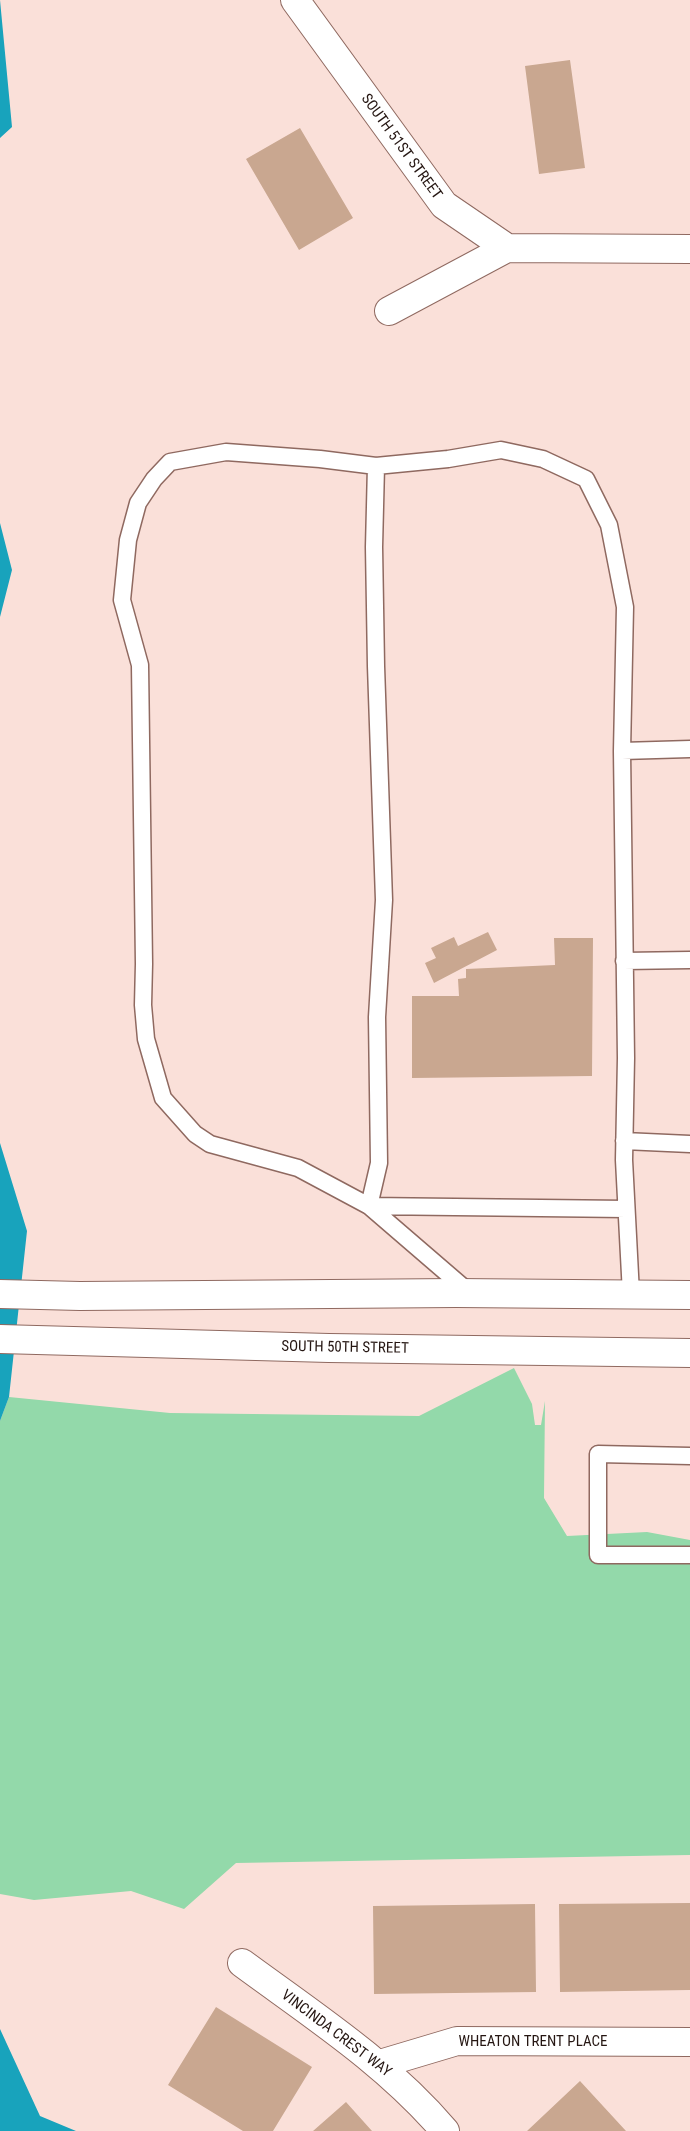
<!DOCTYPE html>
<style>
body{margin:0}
canvas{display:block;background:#fae0d9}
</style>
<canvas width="690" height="2131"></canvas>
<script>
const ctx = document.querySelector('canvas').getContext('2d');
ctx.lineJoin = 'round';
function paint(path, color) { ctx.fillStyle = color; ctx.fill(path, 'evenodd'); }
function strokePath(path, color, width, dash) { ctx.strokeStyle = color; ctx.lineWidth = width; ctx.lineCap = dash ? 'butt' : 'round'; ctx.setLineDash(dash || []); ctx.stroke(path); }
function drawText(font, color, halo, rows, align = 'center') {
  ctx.font = font + ' "Roboto Condensed",sans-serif'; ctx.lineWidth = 5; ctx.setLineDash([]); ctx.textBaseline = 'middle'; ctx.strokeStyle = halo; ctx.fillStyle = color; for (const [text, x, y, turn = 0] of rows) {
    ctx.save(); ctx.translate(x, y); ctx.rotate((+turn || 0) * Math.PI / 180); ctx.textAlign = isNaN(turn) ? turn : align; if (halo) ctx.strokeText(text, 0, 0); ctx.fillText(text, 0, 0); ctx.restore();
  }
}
const green = new Path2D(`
 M514 1368 532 1404 535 1425H541L545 1401 544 1498 567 1536 647 1532 690 1540V1855L236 1863 184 1909 131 1891 34 1900 0 1894V1421L9 1397 170 1413 419 1416Z`);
const water = new Path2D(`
 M0 0 12 127 0 138Z
 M0 523 12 570 0 617Z
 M0 1143 27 1231 9 1397 0 1421Z
 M0 2029 40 2116 76 2131H0Z`);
const building = new Path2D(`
 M570 60 585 168 539 174 525 66Z
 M300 128 353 218 299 250 246 159Z
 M488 932 497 950 434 983 425 963 436 958 431 948 454 937 458 946Z
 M554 938H593L592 1076 412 1078V996H459L458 979 466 978V969L555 965Z
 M690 1903V1990L560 1992 559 1904Z
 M535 1904 536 1992 374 1994 373 1906Z
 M216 2007 312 2067 273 2131H243L168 2085Z
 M580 2081 626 2131H527Z
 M346 2102 372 2131H313Z`);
const service = new Path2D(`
 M376 466 374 547 376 666 384 900 377 1017 379 1163 369 1206 626 1209
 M622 751 690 749
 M624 961 690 960
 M624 1141 690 1144
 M470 1293 369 1206 298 1168 210 1144 195 1134 163 1098 146 1039 143 1005 144 964 140 665 122 600 128 540 138 503 154 479 170 462 226 452 320 459 376 466 448 459 501 450 543 459 586 479 609 525 625 607 622 751 626 1058 624 1160 631 1294
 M690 1456 598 1454V1555H690`);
const minor = new Path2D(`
 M295 0 444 205 507 248 690 249
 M389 311 507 248
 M242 1963C314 2016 387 2063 445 2131
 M380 2064 457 2041 690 2042`);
const primary = new Path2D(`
 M0 1294 80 1296 456 1293 690 1295
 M0 1339 329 1348 690 1353`);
const streetNames = [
 ["SOUTH 51ST STREET",401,147,54],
 ["SOUTH 50TH STREET",345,1348,1],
 ["VINCINDA CREST WAY",336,2034,37],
 ["WHEATON TRENT PLACE",533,2042]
];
paint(green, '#93d9aa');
paint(water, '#18a3bc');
paint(building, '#c9a790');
strokePath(service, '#8f6960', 19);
strokePath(minor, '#8f6960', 30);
strokePath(primary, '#8f6960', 30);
strokePath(service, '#fff', 16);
strokePath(minor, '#fff', 28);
strokePath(primary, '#fff', 28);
drawText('15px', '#251612', '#fff', streetNames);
</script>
